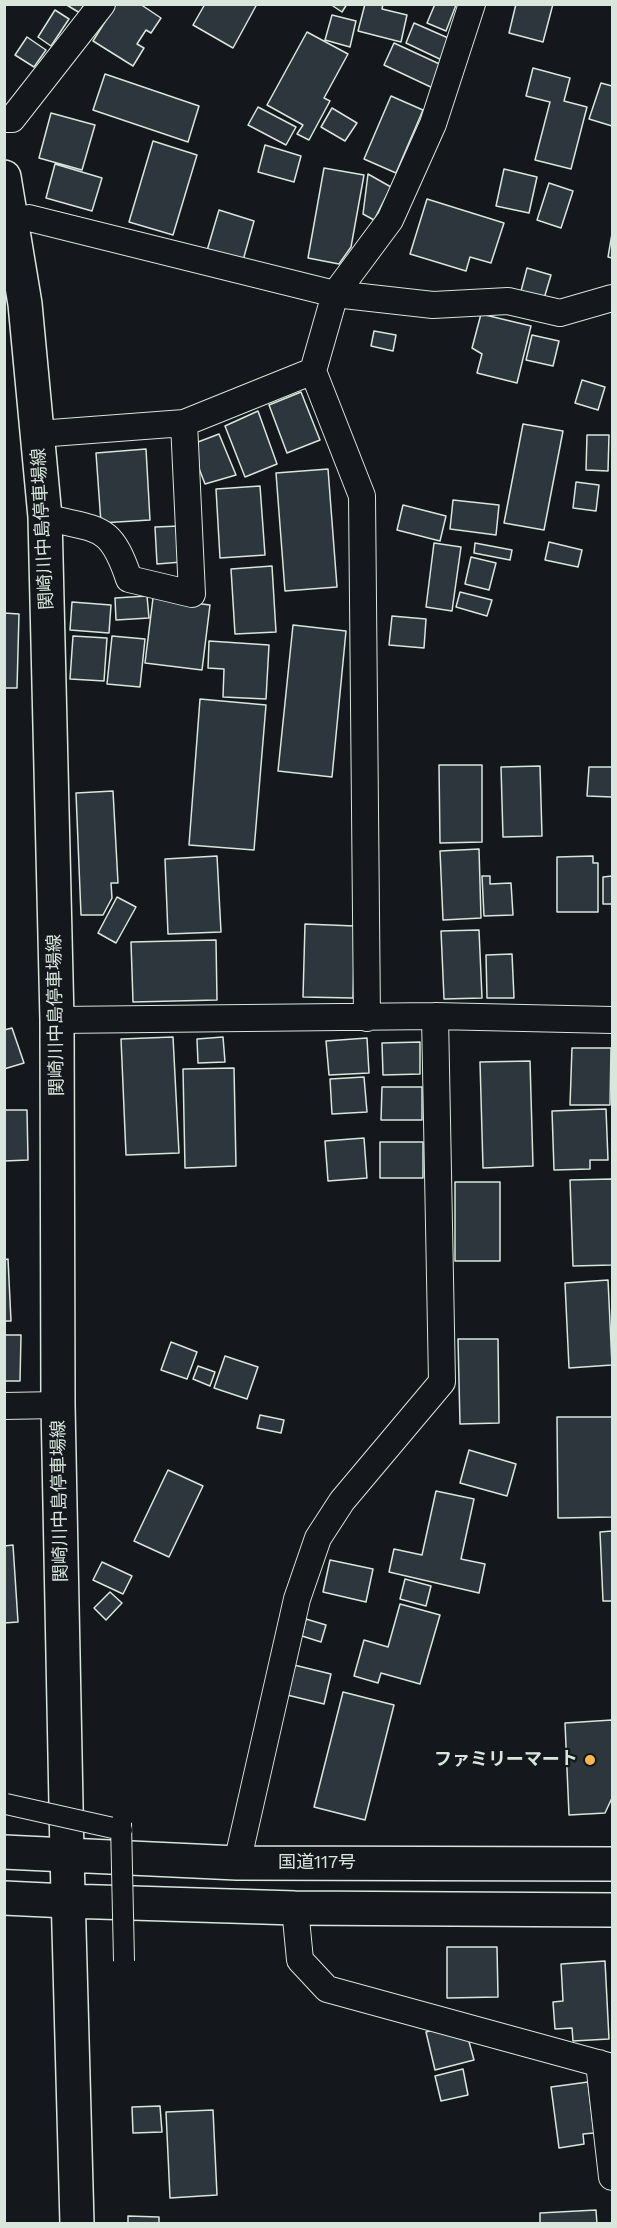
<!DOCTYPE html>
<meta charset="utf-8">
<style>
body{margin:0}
#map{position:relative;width:617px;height:2228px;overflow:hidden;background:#14181c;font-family:"Work Sans",sans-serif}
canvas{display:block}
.frame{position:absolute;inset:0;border:6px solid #d8e6dc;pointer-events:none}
</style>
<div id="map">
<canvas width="617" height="2228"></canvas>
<div class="frame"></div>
</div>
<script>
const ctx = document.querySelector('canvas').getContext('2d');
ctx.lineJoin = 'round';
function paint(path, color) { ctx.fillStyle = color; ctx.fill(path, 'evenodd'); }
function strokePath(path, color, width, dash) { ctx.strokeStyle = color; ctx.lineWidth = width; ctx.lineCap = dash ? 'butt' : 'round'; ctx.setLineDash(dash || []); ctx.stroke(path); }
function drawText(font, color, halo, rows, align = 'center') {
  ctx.font = font + ' "Work Sans","Noto Sans JP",sans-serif'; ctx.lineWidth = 4.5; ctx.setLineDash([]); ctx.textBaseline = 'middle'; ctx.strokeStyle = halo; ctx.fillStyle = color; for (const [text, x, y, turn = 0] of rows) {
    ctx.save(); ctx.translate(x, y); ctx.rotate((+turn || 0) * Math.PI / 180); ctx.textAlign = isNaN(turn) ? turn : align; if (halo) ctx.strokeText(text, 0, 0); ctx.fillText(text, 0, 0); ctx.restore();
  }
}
const building = new Path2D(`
 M65 4H84L80 13Z
 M116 4H140L161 18 151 33 146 30 137 44 144 48 133 66 93 41Z
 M205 4H257L233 48 193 25Z
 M330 4H347L342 12Z
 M365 4H383L382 9 407 15 401 42 358 31Z
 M435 4 456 5 446 31 427 23Z
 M516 4H553L543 42 509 33Z
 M55 10 69 19 51 46 38 37Z
 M332 15 356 21 350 47 325 40Z
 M414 23 455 41 446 62 406 43Z
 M307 32 348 54 324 98 330 101 309 140 297 134 303 125 267 105Z
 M27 37 46 50 34 67 15 55Z
 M394 43 446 67 435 89 384 65Z
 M533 68 570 78 564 101 587 107 571 169 535 160 550 102 526 96Z
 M105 74 199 106 188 142 93 110Z
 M601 83 612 86V126L589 119Z
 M391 96 423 110 396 173 364 159Z
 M258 107 296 127 286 145 248 125Z
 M332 108 357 123 345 141 321 127Z
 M51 113 95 125 82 170 39 158Z
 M153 141 197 155 173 235 129 222Z
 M265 145 301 156 294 182 258 172Z
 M55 164 102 178 92 211 46 198Z
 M324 168 364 175 351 247 339 264 308 258Z
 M504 169 537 177 529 213 496 206Z
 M368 174 391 187 374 220 363 214Z
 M549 183 573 191 561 228 537 220Z
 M427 199 504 223 491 263 470 257 466 271 410 254Z
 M219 210 254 221 242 264 206 254Z
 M612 234V258L608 257Z
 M527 268 551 275 543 302 520 295Z
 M481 314 531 326 517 383 477 373 482 354 472 348Z
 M374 331 396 335 393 351 371 346Z
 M532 335 559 341 553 366 526 360Z
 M582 380 605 387 598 410 575 403Z
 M301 392 320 440 287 453 269 405Z
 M258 411 277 464 245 477 225 426Z
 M523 424 563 431 544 530 504 523Z
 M219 434 236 475 205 484 190 445Z
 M587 435H609L608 471 586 470Z
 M146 449 150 520 101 523 96 453Z
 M328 469 337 587 285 591 276 473Z
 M576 482 599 485 596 511 573 508Z
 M260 486 265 555 220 558 216 489Z
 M453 500 499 505 496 535 450 529Z
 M403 505 446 516 440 541 397 530Z
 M180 526 182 562 157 564 155 527Z
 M549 542 582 550 578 567 545 560Z
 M434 543 461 547 452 611 426 607Z
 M475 543 512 550 510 560 474 553Z
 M471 557 496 563 489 590 465 584Z
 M272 566 276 632 235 634 231 569Z
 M460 592 492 600 487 616 456 607Z
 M147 596 149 618 116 620 115 598Z
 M153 598 210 605 202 670 145 663Z
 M72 602 111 605 109 633 70 630Z
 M4 613 19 614 17 688H4Z
 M392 616 426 619 424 648 389 645Z
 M293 625 346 631 332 777 278 771Z
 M73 636 107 638 104 681 70 679Z
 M112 636 145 639 140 687 107 684Z
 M209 641 269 645 266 699 223 697 224 669 208 668Z
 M200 699 266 705 254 850 189 845Z
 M439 765H482V842L440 843Z
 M540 766 542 836 503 837 501 767Z
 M589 767H612V797L587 796Z
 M113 791 118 883H111L112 898 103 915H81L76 793Z
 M479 849 481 918 443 920 440 851Z
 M217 856 221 932 168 934 165 859Z
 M593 856V863H598V912H557V857Z
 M482 876H490V884L511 883 513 915 484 916Z
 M612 876V904H603V877Z
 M117 897 136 907 116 943 98 933Z
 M305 924 355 926 353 998 303 997Z
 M479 930 482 998 444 999 441 931Z
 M216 940 217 1000 133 1002 131 942Z
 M512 954 514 998H487L486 955Z
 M12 1028 24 1063 4 1069V1030Z
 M173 1037 179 1153 126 1155 121 1039Z
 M223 1037 225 1062 198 1063 197 1039Z
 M367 1038 369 1073 329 1075 326 1041Z
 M420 1042V1074L383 1075 382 1043Z
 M572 1048H611L610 1105H570Z
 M530 1061 533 1166 483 1168 480 1062Z
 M234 1068 236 1166 185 1168 183 1069Z
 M364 1077 367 1112 332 1114 330 1079Z
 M382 1087H422V1120H381Z
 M606 1109 608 1160H590V1169L554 1170 552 1111Z
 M4 1110H27L28 1160 4 1161Z
 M364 1138 367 1178 328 1181 325 1141Z
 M380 1142H423V1178H380Z
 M612 1179V1265L573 1266 570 1180Z
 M455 1182H500V1261H455Z
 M8 1259 11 1321H4V1260Z
 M608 1280 612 1365 569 1368 565 1283Z
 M4 1335H21L20 1381H4Z
 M458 1339H498L499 1423 460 1424Z
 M171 1342 197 1352 187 1379 161 1370Z
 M225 1356 258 1367 247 1399 214 1388Z
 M198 1366 215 1372 210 1386 193 1379Z
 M260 1415 284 1420 281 1433 257 1428Z
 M557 1417H612V1517L558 1518Z
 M469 1450 516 1464 507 1496 460 1483Z
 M168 1470 203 1486 169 1557 134 1541Z
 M436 1491 474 1499 461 1559 485 1564 479 1593 389 1572 394 1549 422 1555Z
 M612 1531V1601H603L600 1532Z
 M13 1545 18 1622 4 1623V1546Z
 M330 1560 373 1569 366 1602 323 1592Z
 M102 1562 132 1576 123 1594 93 1580Z
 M405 1579 431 1586 426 1606 400 1599Z
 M110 1592 122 1603 106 1620 94 1608Z
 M400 1604 440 1615 420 1684 381 1673 378 1683 354 1676 364 1640 388 1647Z
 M306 1619 326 1625 321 1642 302 1636Z
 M290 1664 331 1674 324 1704 283 1694Z
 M343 1692 394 1705 365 1820 314 1807Z
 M612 1720V1798L605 1813 569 1815 565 1723Z
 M447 1947H497L498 1997 447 1998Z
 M605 1961 609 2039 573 2041 572 2028 555 2029 553 2002 563 2001 561 1964Z
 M445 2027 468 2038 474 2060 435 2070 426 2032Z
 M463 2069 468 2095 441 2101 435 2076Z
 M588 2082 594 2133 583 2134 584 2144 559 2148 551 2087Z
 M160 2106 162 2132 133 2133 132 2107Z
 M213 2110 217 2195 170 2198 166 2112Z
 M596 2210 597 2224H540V2213Z
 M128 2216 159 2217V2224H128Z`);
const minor = new Path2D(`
 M4 119H12L102 4
 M12 223 29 218 335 294 433 305 508 301 560 313 612 298
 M313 371 335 294 390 220 433 124 472 4
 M38 434 184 423 313 371 362 496 367 1018
 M45 517C98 531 110 522 129 579L192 594 184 423
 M57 1020 435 1016 612 1020
 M4 1406 58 1405
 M237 1863 297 1599 318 1538 342 1501 442 1382 435 1016
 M295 1908 300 1960 327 1989 612 2067
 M599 2063 612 2177`);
const secondary = new Path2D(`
 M4 177 25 304 45 517 57 1020 58 1405 67 1855`);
const primary = new Path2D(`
 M4 1852 67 1855
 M4 1898 67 1901`);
const trunk = new Path2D(`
 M67 1901 295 1908 612 1910
 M77 2224 67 1855 237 1863 612 1864`);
const pedestrianBridge = new Path2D(`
 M6 1804 122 1830
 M121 1823 124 1961`);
const markers = [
 [590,1760,6,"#ffb74d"]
];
const streetNames = [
 ["関崎川中島停車場線",43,529,-93],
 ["関崎川中島停車場線",56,1015,-91],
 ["関崎川中島停車場線",60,1501,-91],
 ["国道117号",317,1863]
];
const poiNames = [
 ["ファミリーマート",578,1760]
];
paint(building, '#2c363c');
strokePath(building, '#d8e6dc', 1.5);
strokePath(minor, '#d8e6dc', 28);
strokePath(secondary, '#d8e6dc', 36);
strokePath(primary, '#d8e6dc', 36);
strokePath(trunk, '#d8e6dc', 36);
strokePath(minor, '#14181c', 26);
strokePath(secondary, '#14181c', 33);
strokePath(primary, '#14181c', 33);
strokePath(trunk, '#14181c', 33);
strokePath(pedestrianBridge, '#d8e6dc', 22, []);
strokePath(pedestrianBridge, '#14181c', 20);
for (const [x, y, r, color] of markers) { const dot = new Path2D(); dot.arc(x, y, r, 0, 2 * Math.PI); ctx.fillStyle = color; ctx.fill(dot); strokePath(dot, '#14181c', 2); }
drawText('18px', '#d8e6dc', '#14181c', streetNames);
drawText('bold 18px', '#d8e6dc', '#14181c', poiNames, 'right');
</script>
